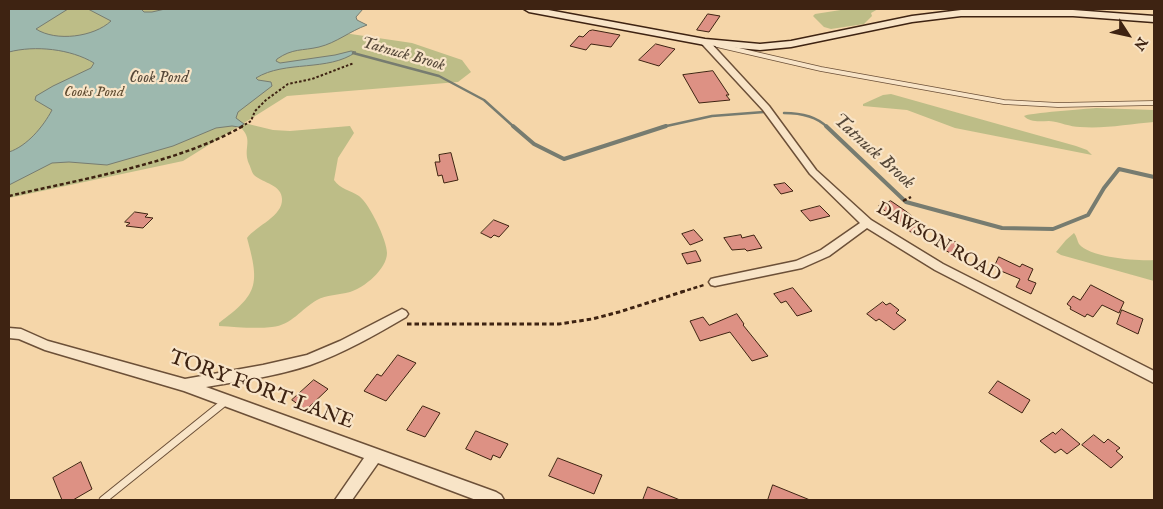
<!DOCTYPE html>
<style>
body{margin:0}
#map{position:relative;width:1163px;height:509px;overflow:hidden;background:#f5d6a9;font-family:"IM FELL English",serif}
canvas{display:block}
.frame{position:absolute;inset:0;border:10px solid #3e2312;pointer-events:none}
.north{position:absolute;left:1103px;top:10px;width:50px;height:50px;-webkit-text-stroke:4px #f8e4c7;paint-order:stroke;rotate:125deg;font-size:14px;font-weight:700;line-height:20px;text-align:center;color:#3e2312}
.north::after{content:'';display:block;margin:auto;width:18px;height:22px;background:#3e2312;clip-path:polygon(50% 0,100% 100%,50% 72%,0 100%)}
</style>
<div id="map">
<canvas width="1163" height="509"></canvas>
<div class="frame"></div>
<div class="north">N</div>
</div>
<script>
const ctx = document.querySelector('canvas').getContext('2d');
ctx.lineJoin = 'round';
function paint(path, color) { ctx.fillStyle = color; ctx.fill(path, 'evenodd'); }
function strokePath(path, color, width, dash) { ctx.strokeStyle = color; ctx.lineWidth = width; ctx.lineCap = dash ? 'butt' : 'round'; ctx.setLineDash(dash || []); ctx.stroke(path); }
function drawText(font, color, halo, rows, align = 'center') {
  ctx.font = font + ' "IM FELL English",serif'; ctx.lineWidth = 4.5; ctx.setLineDash([]); ctx.textBaseline = 'middle'; ctx.strokeStyle = halo; ctx.fillStyle = color; for (const [text, x, y, turn = 0] of rows) {
    ctx.save(); ctx.translate(x, y); ctx.rotate((+turn || 0) * Math.PI / 180); ctx.textAlign = isNaN(turn) ? turn : align; if (halo) ctx.strokeText(text, 0, 0); ctx.fillText(text, 0, 0); ctx.restore();
  }
}
const green = new Path2D(`
 M9 9H328L344 33 412 43 462 60 471 72 458 82 287 96 244 123 273 130 290 131 350 126 354 133 338 158 334 180C340 189 350 190 359 196 369 203 387 240 387 253 387 269 364 288 350 292 339 295 326 295 317 300 301 309 292 325 272 327 255 329 236 327 219 326V323C258 294 260 285 247 238 256 226 283 216 282 199 282 185 263 183 254 175 252 173 251 168 249 164 242 147 255 140 239 126L183 161 9 198Z
 M847 9H878L871 13 872 16 864 24 831 29 824 27 813 16 815 14Z
 M891 94 1076 146 1087 150 1092 155 955 128 907 110 863 106V104L883 95Z
 M1096 108 1154 110V122C1129 124 1105 129 1080 127 1070 127 1060 122 1049 121 1041 121 1030 123 1024 116 1028 113 1086 109 1096 108Z
 M1074 233C1077 237 1077 240 1079 244 1090 258 1138 261 1154 260V281L1061 255 1056 252 1066 240Z`);
const water = new Path2D(`
 M9 9H68L36 29C56 42 94 37 111 21L88 9H141L144 12H152L165 9H363L356 17 357 20 367 25C350 31 336 43 319 47 302 51 293 48 277 59L276 61 280 63 335 55 351 51 356 52C328 72 285 60 256 78L258 80 271 82 272 86 238 112 236 118 244 124 239 127 232 126 216 128 173 146 107 165 69 162 52 163 9 185V152C27 146 43 127 52 110L35 100 36 96 53 86 91 68 94 63C71 49 35 45 9 52Z`);
const streamFar1 = new Path2D(`
 M353 53 439 76 484 100 514 127
 M784 113C799 113 816 116 827 127
 M662 127 712 116 764 112`);
const stream = new Path2D(`
 M513 126 534 144 564 159 666 126
 M826 126 906 202 1002 228 1053 229 1088 215 1104 188 1119 169 1154 177`);
const building = new Path2D(`
 M708 14 720 16 709 32 697 30Z
 M593 30 620 35 611 47 591 44 586 50 570 46 579 36 583 37 589 31Z
 M656 44 675 49 659 66 639 60Z
 M713 71 729 95H726L730 100 699 103 683 75Z
 M451 153 458 180 444 183 442 175 438 176 435 162H440L439 155Z
 M785 183 793 191 781 194 774 185Z
 M891 201 907 212 926 228 912 233 879 206Z
 M820 206 830 216 810 221 801 211Z
 M135 212 148 214 145 217 153 218 143 228 126 226 130 223 125 222Z
 M494 220 509 226 499 237 494 235 491 238 481 233Z
 M694 230 703 240 690 245 682 234Z
 M741 235 742 238 754 235 762 248 747 251 745 249 732 250 724 238Z
 M948 238 965 247 956 256 939 247Z
 M696 251 701 261 687 264 682 254Z
 M999 257 1020 267 1022 264 1033 269 1028 280 1036 283 1031 294 1016 287 1020 279 994 268Z
 M1091 285 1124 302 1119 313 1102 305 1093 317 1087 314 1085 317 1070 309 1071 307 1067 304 1073 296 1080 300Z
 M793 288 812 311 797 316 786 301 781 303 774 294Z
 M883 302 886 305 890 303 899 310 896 313 906 320 894 330 879 319 876 321 867 314Z
 M1122 310 1143 319 1138 334 1117 324Z
 M737 314 744 324 743 325 768 356 752 361 730 332 700 341 690 321 703 317 709 325Z
 M398 355 416 363 386 401 364 391 377 374 381 376Z
 M314 380 328 389 306 410 292 400Z
 M998 381 1030 400 1022 413 989 393Z
 M423 406 440 413 425 437 407 430Z
 M1062 429 1080 444 1067 454 1061 449 1055 453 1040 441 1053 432 1055 434Z
 M476 431 508 444 500 458 493 455 491 460 466 449Z
 M1094 435 1104 443 1108 439 1120 448 1116 451 1123 457 1111 468 1082 445Z
 M558 458 602 475 594 494 549 476Z
 M81 462 92 489 73 500H62L53 478Z
 M773 485 810 500H768Z
 M648 487 680 500H643Z`);
const pathFar2 = new Path2D(`
 M241 127 251 121 255 111 266 100 288 84 312 79 354 63`);
const pathFar1 = new Path2D(`
 M9 196C82 179 179 163 243 126
 M903 201 911 197
 M681 292 704 285`);
const path = new Path2D(`
 M407 324H559L592 319 619 312 685 291`);
const laneFar1 = new Path2D(`
 M717 45 821 69 1004 102 1058 105 1154 103`);
const lane = new Path2D(`
 M103 500 226 401`);
const street = new Path2D(`
 M702 40H708L769 106 816 170 871 220 943 264 1154 371V383L935 270 867 228 829 256 802 268 715 286 711 285 709 282 711 279 715 278 796 261 821 250 860 223 810 174 763 110 702 44Z
 M402 309 406 311 408 314 406 317C375 335 344 353 310 365 277 376 241 381 206 387L496 492 501 495 504 500H476L378 463 352 500H335L364 458 184 391 45 350 19 339 9 338V328L21 329 48 341 185 379 263 365 307 355 340 341Z`);
const secondary = new Path2D(`
 M524 9H543L705 39 760 44 791 41 912 16 961 10H1073L1154 16V22L1073 16H961L912 22 791 47 760 50 705 45 529 12Z`);
const farParknames = [
 ["Cooks Pond",94,93]
];
const farWaternames = [
 ["Tatnuck Brook",403,55,16],
 ["Cook Pond",159,79]
];
const streetNames = [
 ["DAWSON ROAD",938,243,30]
];
const waterNames = [
 ["Tatnuck Brook",873,152,42]
];
const nearStreetnames = [
 ["TORY FORT LANE",261,391,20]
];
paint(green, '#bdbd87');
paint(water, '#9db8ae');
strokePath(water, '#777c70', 1);
strokePath(streamFar1, '#777c70', 2.5);
strokePath(stream, '#777c70', 4);
paint(building, '#dd9184');
strokePath(building, '#3e2312', 1);
strokePath(laneFar1, '#6c5038', 5.5);
strokePath(lane, '#6c5038', 9);
strokePath(street, '#6c5038', 3);
strokePath(secondary, '#3e2312', 3);
strokePath(pathFar2, '#3e2312', 2, [2.5, 2]);
strokePath(pathFar1, '#3e2312', 2.5, [4, 2.5]);
strokePath(path, '#3e2312', 3, [4.5, 3]);
strokePath(laneFar1, '#f8e4c7', 4);
strokePath(lane, '#f8e4c7', 7);
paint(street, '#f8e4c7');
paint(secondary, '#f8e4c7');
drawText('italic 15px', '#5e4a2f', '#f8e4c7', farParknames);
drawText('italic 16px', '#564839', '#f8e4c7', farWaternames);
drawText('18px', '#3e2312', '#f8e4c7', streetNames);
drawText('italic 19px', '#564839', '#f8e4c7', waterNames);
drawText('21px', '#3e2312', '#f8e4c7', nearStreetnames);
</script>
